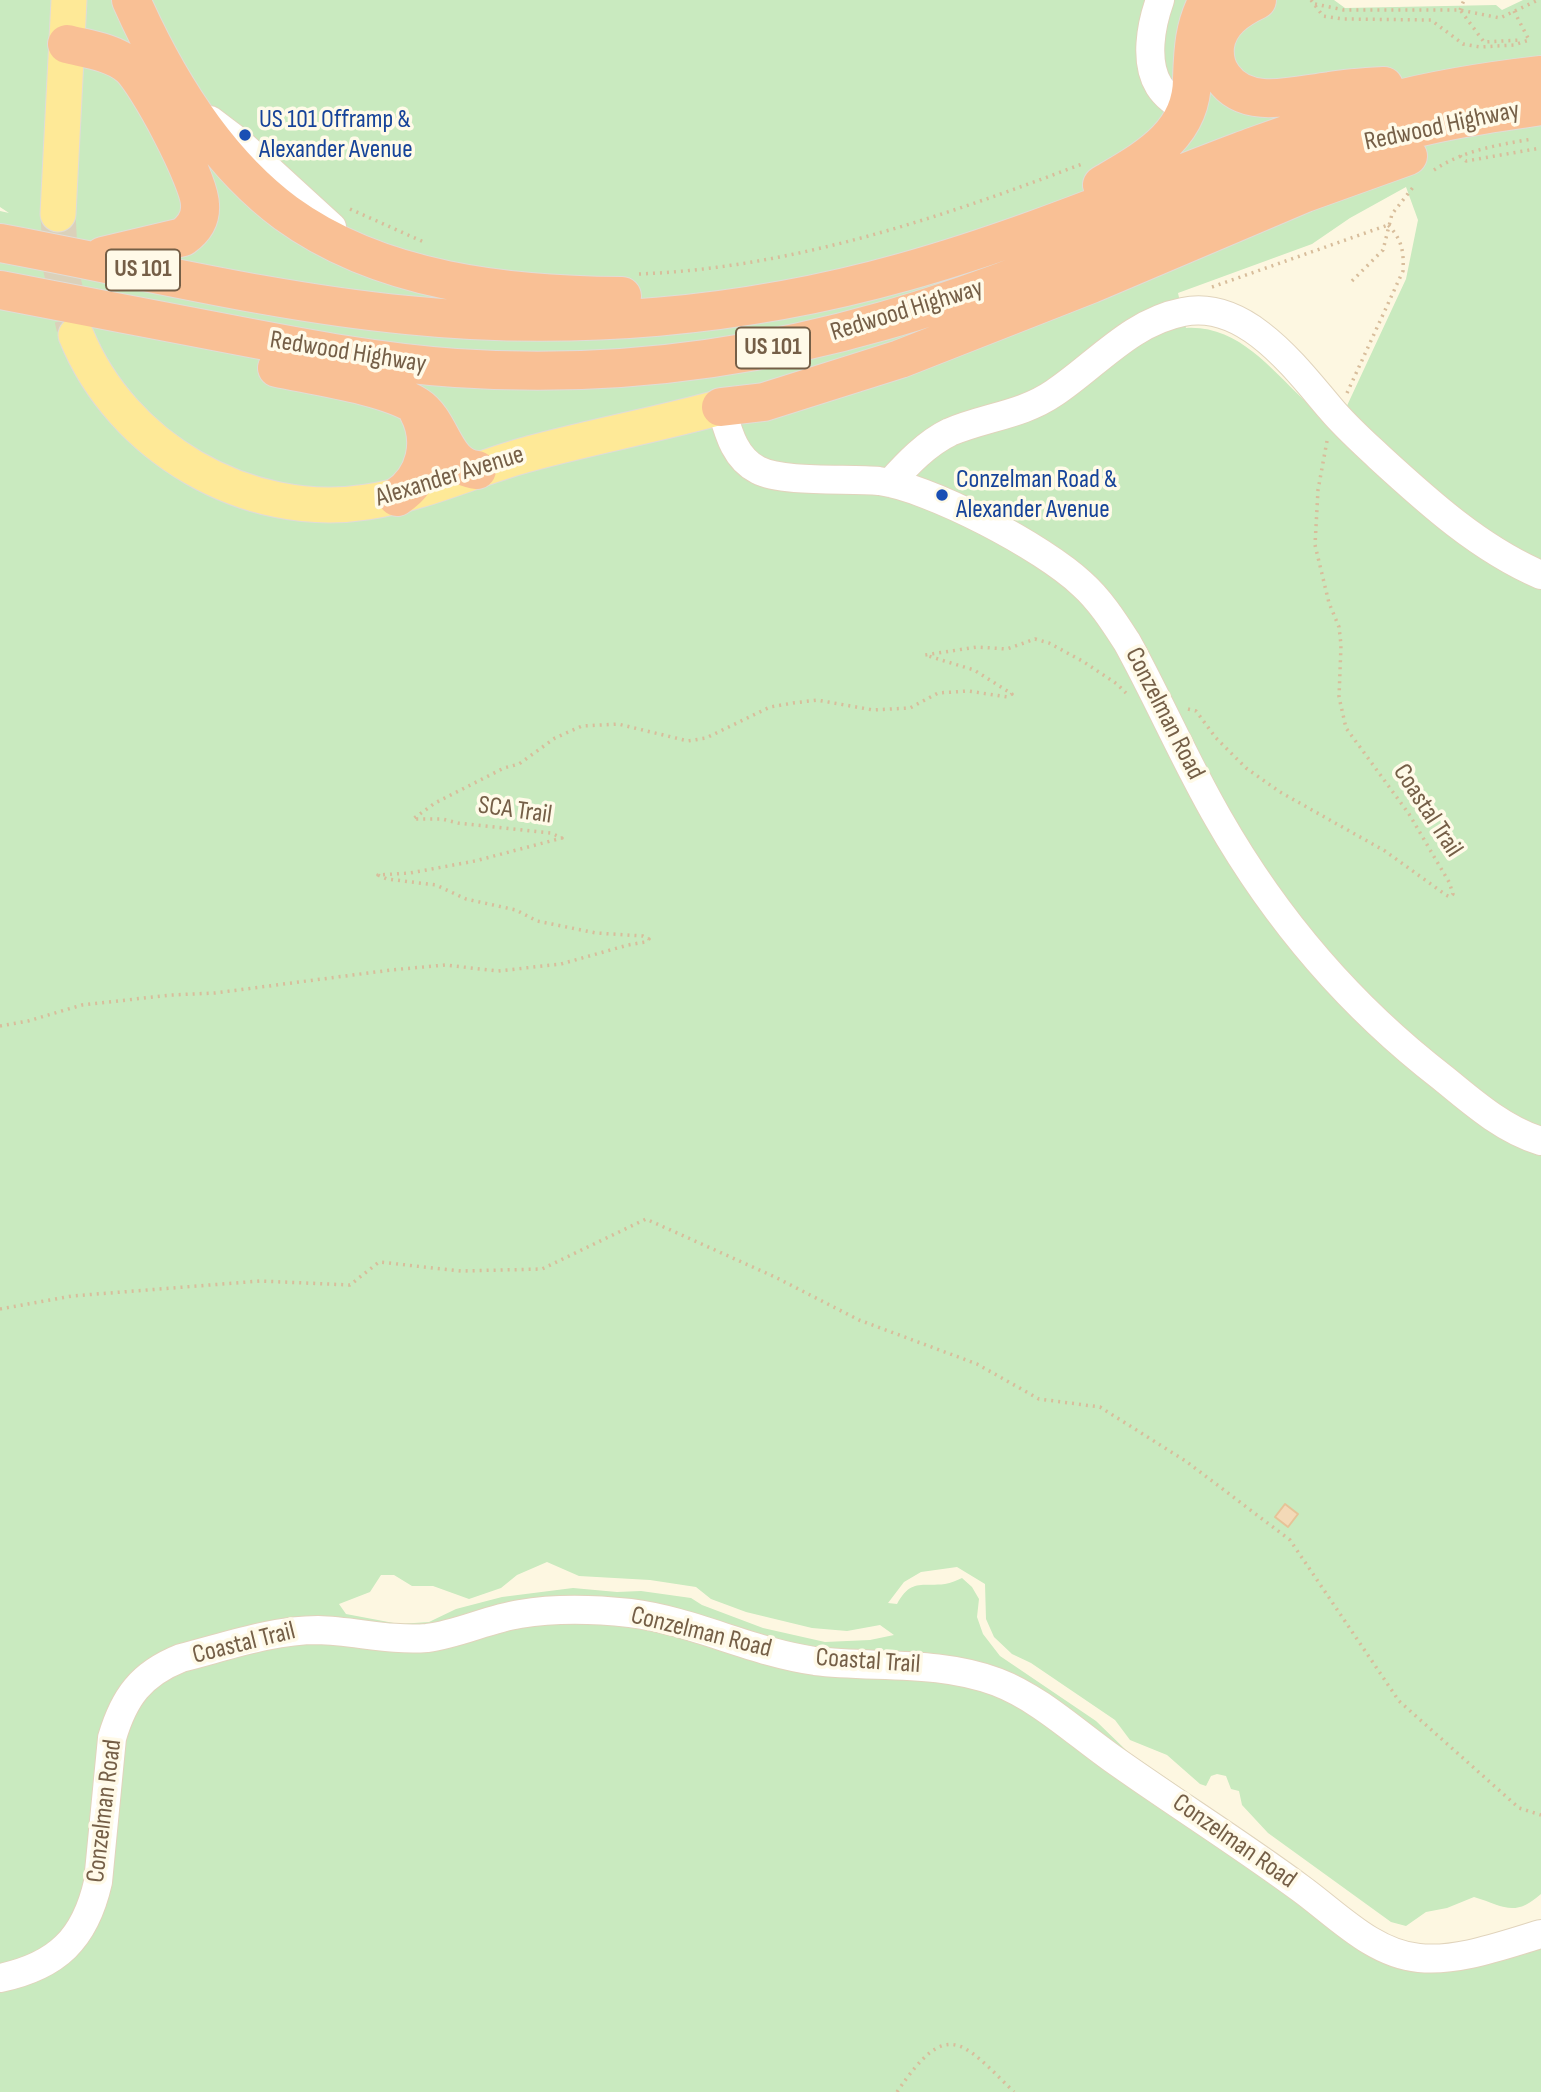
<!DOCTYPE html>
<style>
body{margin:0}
canvas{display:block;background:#fdf7e1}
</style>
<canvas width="1541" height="2092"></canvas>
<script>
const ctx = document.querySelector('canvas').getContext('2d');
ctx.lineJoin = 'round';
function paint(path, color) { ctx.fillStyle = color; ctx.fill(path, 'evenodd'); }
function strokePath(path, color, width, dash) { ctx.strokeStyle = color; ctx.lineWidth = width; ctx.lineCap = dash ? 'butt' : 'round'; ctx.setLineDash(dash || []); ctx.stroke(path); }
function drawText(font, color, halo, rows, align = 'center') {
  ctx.font = font + ' "Sofia Sans Condensed",sans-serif'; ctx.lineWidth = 7; ctx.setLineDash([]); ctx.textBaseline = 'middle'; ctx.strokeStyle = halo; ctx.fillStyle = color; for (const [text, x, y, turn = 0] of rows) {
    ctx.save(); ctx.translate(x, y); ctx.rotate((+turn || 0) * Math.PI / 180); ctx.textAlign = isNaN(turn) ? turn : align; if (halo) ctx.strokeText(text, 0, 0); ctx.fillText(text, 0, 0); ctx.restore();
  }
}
const green = new Path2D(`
 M0 0H1334L1345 8 1496 5 1502 10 1523 0H1541V1894C1514 1918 1504 1906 1474 1897L1447 1908 1426 1912 1406 1926 1391 1922 1268 1833 1242 1805 1239 1791 1231 1789 1226 1776 1217 1774 1211 1776 1206 1786 1200 1784 1167 1755 1130 1740 1115 1720 1031 1663 1012 1654 994 1637 986 1619 985 1584 957 1567 921 1572 904 1582 888 1603 897 1604C911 1578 922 1587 945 1584 951 1583 957 1580 962 1578L972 1587 979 1599 977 1617 983 1634 1000 1656 1096 1721 1128 1752 1259 1841 1379 1931C1386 1934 1392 1939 1399 1941 1445 1956 1497 1934 1541 1922V2092H0V211L9 213 0 207ZM1406 187 1418 220 1406 279 1338 425C1326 417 1314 408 1303 399 1269 367 1237 325 1186 328L1178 293 1312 244 1350 218ZM547 1562 579 1576 650 1580 696 1587 711 1599 746 1612 812 1628 847 1631 880 1625 894 1635 870 1640 825 1642 763 1628 702 1605 691 1598 641 1591 617 1592 573 1588 502 1597 456 1609 429 1622 399 1624 346 1614 339 1604 370 1592 381 1575H394L412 1586H433L469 1599 501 1588 517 1575Z`);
const building = new Path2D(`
 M1285 1504 1298 1514 1288 1527 1275 1517Z`);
const majorTunnel = new Path2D(`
 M58 214 61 270 74 328`);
const path = new Path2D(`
 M1311 0 1323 16 1343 19 1431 20 1463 44 1480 47 1514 45 1529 40
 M1315 4 1344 10H1460L1500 18 1538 0
 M1460 10 1464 0
 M1461 11 1484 42 1522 40
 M1514 11 1529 40
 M1460 156 1466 161 1541 148
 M1434 170C1464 150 1498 145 1532 139
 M350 209 426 243
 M639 274C792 268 940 218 1082 164
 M1352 281 1383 250 1392 214 1414 186
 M1212 287 1388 225
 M1347 393 1403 271C1404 252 1402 239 1388 225
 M1188 709 1196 711 1216 738 1246 768 1280 792 1385 851 1446 895 1450 897 1453 894 1449 882 1409 814 1346 728 1339 697 1341 645 1339 627 1329 603 1315 545 1318 490 1327 441
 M0 1026 28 1021 82 1005 171 995 215 993 391 970 445 965 498 971 561 964 628 945 645 942 649 939 643 936 596 933 537 921 516 910 466 899 436 885 387 879 378 875 410 873 475 861 562 838 551 833 458 823 442 819H413L435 803 504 768 519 764 555 738 582 726 618 724 688 741 706 738 770 707 793 703 817 700 873 710 910 708 938 693 968 691 1008 697 1012 694 974 670 925 655 977 647 1007 649 1035 639 1049 643 1084 662 1117 684 1126 693
 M0 1309 72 1296 260 1281 350 1285 379 1262 461 1271 542 1269 646 1219 775 1277 859 1320 977 1364 1039 1399 1100 1407 1187 1462 1290 1540 1399 1701 1519 1808 1541 1815
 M897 2092C947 2018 961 2040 1014 2092`);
const minor = new Path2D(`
 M1160 0C1151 25 1144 62 1159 86 1166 97 1177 104 1187 111
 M210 120 239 142 332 227
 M721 407C728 431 734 458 758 470 783 483 848 478 879 481 931 488 1043 547 1082 584 1100 600 1114 622 1127 642 1159 700 1185 761 1218 818 1275 918 1351 1007 1443 1078 1472 1102 1504 1130 1541 1141
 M890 483C907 464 927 443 950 432 985 417 1022 415 1054 393 1096 365 1131 322 1183 312 1245 299 1295 367 1330 408 1345 426 1363 442 1379 457 1428 502 1480 549 1541 575
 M0 1978C57 1966 85 1939 98 1882L112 1738C124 1697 141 1674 181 1658 225 1647 272 1630 318 1630 355 1631 390 1641 427 1638 459 1634 488 1619 520 1614 555 1608 594 1609 630 1613 694 1621 751 1652 815 1661 875 1668 939 1660 997 1682 1039 1698 1076 1733 1113 1759 1175 1803 1239 1843 1300 1888 1336 1914 1373 1954 1419 1958 1459 1962 1503 1945 1541 1934`);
const major = new Path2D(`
 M58 214 69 0
 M76 335C121 447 247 521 367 502 422 494 472 470 525 455 590 437 656 425 721 407`);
const highway = new Path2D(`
 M131 0C166 79 216 161 286 213 381 282 508 295 622 296
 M1257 0C1238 9 1218 22 1215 46 1214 57 1216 68 1223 77 1246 111 1296 95 1330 91 1348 88 1366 87 1384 86
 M67 44C87 49 113 52 129 66 147 81 200 181 200 205 201 219 194 229 183 237L103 256
 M1102 185C1144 160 1192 136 1192 79 1193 50 1194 26 1208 0
 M0 243C135 268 270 302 407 315 573 332 744 317 904 272 1019 240 1130 193 1241 151 1288 134 1336 116 1384 103 1436 89 1488 81 1541 75
 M0 290C78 305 157 320 235 335 308 349 382 363 456 368 601 378 744 361 883 321 1052 273 1209 191 1377 139 1430 122 1486 114 1541 106
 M277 368C315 376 386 386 417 406 443 423 443 467 477 470
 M721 407 764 402 900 359 1091 284 1305 193 1408 156
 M397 497C426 478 434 441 418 411`);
const markers = [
 [245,135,7,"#1a4fb4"],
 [942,495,7,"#1a4fb4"]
];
const shields = [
 [143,270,74],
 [773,348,74]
];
const shieldNames = [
 ["US 101",143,270],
 ["US 101",773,348]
];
const transitNames = [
 ["US 101 Offramp &",259,120],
 ["Alexander Avenue",259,150],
 ["Conzelman Road &",956,480],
 ["Alexander Avenue",956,510]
];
const streetNames = [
 ["Redwood Highway",1442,127,-12],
 ["Redwood Highway",907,311,-17],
 ["Redwood Highway",348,353,9],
 ["Alexander Avenue",450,477,-17],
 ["Conzelman Road",1164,714,63],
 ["SCA Trail",515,811,8],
 ["Coastal Trail",1427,811,57],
 ["Conzelman Road",701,1633,14],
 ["Coastal Trail",244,1644,-14],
 ["Coastal Trail",868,1662,4],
 ["Conzelman Road",105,1811,-83],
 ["Conzelman Road",1234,1842,35]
];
paint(green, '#c9eabf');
paint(building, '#f3d9b7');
strokePath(building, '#e6c397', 2);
strokePath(majorTunnel, '#dbd1ba', 35, [35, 18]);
strokePath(minor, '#e1d4bc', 30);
strokePath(major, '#e1dcd7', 37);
strokePath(highway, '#e1dcd7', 40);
strokePath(path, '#d8bd9b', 3.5, [2, 5]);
strokePath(minor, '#fff', 28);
strokePath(major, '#fee997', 35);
strokePath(highway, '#f9c095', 38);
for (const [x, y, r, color] of markers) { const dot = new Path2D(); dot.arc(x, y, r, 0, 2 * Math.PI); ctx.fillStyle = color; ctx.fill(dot); strokePath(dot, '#fffae8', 2.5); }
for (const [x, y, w] of shields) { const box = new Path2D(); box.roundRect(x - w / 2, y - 20.5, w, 41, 5); ctx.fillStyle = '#fffae8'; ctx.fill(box); strokePath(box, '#755f47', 2); }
drawText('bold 24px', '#755f47', null, shieldNames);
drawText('26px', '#164399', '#fffae8', transitNames, 'left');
drawText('26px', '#755f47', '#fffae8', streetNames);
</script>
